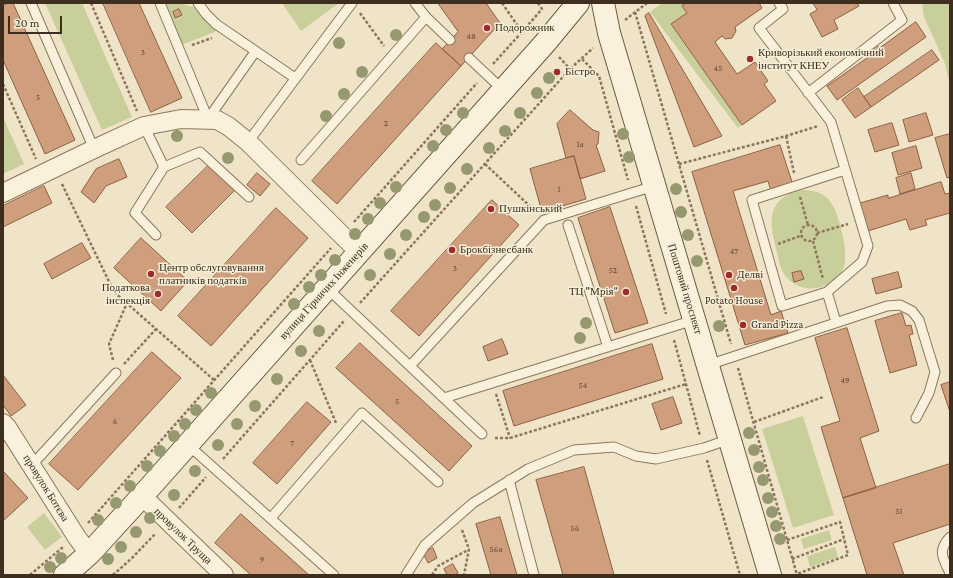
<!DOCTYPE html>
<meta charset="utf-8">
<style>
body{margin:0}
#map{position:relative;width:953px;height:578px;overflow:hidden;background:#f0e4c8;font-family:"Crimson Pro",serif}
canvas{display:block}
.frame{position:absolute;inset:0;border:4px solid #3d2e20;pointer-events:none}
.scale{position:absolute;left:8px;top:16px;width:54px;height:18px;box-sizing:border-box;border:2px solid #3d2e20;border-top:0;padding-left:5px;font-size:12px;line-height:14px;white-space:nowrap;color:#3d2e20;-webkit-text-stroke:3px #f7eed8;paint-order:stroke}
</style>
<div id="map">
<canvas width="953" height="578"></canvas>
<div class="frame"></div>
<div class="scale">20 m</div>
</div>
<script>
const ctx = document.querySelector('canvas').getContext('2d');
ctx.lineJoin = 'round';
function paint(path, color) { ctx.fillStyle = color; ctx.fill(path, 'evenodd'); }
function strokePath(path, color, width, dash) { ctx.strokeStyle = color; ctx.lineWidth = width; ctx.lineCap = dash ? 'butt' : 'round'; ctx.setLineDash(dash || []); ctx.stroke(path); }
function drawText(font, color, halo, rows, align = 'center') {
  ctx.font = font + ' "Crimson Pro",serif'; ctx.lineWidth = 3; ctx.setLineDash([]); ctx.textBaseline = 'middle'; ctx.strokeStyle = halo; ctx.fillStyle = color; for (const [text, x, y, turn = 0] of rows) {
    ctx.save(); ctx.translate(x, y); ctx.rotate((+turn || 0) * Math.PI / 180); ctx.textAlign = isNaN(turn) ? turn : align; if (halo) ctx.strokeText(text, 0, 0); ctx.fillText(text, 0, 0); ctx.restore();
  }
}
const green = new Path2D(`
 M45 3H82L132 117 102 130Z
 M164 3H181L188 6 196 7 205 20 216 30 215 32 181 45Z
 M282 3H339L301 31Z
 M662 3H687L682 6 687 13 671 25 742 125 738 128 650 12Z
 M922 3H950V84L944 61 924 17Z
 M3 117 24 164 3 174Z
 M802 190C812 190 822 192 829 200 839 211 849 253 844 267 835 289 806 296 788 279 781 272 779 262 777 252 769 223 765 198 802 190Z
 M803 416 834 515 793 528 762 429Z
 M44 513 62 537 45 550 27 527Z
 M829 530 832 540 804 549 801 539Z
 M835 547 838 557 810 567 807 556Z`);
const building = new Path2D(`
 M9 3H13L75 140 45 154 3 60V6Z
 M103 3H139L182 98 151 112Z
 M438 3H486L500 23 461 66 442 49 458 32Z
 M687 3H759L762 8 735 27 736 31 732 38 725 39 722 36 715 42 737 74 755 62 768 81 764 84 776 101 742 125 671 24 687 13 682 6Z
 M813 3H857L859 6 834 20 838 29 822 37 810 14 817 10Z
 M179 9 182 15 175 18 173 12Z
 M649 13 722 136 694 147 645 16Z
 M916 22 926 37 837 100 827 86 874 53 870 48 876 44 879 48Z
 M436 43 461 66 337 204 312 181Z
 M932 50 939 60 871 107 864 97Z
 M558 68 562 72 557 77 553 72Z
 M858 88 871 107 855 118 842 100Z
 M570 110 593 130 599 132 598 144 596 145 605 171 580 179 574 156 566 158 557 124Z
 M926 113 933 135 909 142 903 120Z
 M892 123 899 145 875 152 868 130Z
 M950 134V177L947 178 935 138Z
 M780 145 793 185 771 191 768 181 733 191 771 315 781 311 788 333 745 345 692 172Z
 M916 146 922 168 898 175 892 153Z
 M574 156 586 199 542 212 530 169Z
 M119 159 127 177 106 186 94 203 81 192 96 169Z
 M210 164 235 190 192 233 166 207Z
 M257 173 270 184 260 196 247 185Z
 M911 173 915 189 900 194 896 178Z
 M941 182 945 194 950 193V213L925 220 927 225 910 230 906 219 868 231 860 203 888 195V198Z
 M44 186 52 203 3 227V206Z
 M492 200 519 225 419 336 391 311Z
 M610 207 648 323 615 333 578 218Z
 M276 208 308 238 211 346 178 316Z
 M141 238 188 281 161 311 114 268Z
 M82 243 91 258 52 279 44 264Z
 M801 271 804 279 794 282 792 273Z
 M898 272 902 287 876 294 872 279Z
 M902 313 906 326 911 325 913 334 909 335 917 365 890 373 875 321Z
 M847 328 879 431 860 438 876 488 843 498 821 427 840 421 815 338Z
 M502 339 508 354 488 361 483 347Z
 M360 343 472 446 449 471 336 368Z
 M652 344 663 379 514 426 503 391Z
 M152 352 181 378 78 490 49 464Z
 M3 375 26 405 11 416 3 405Z
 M950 382V412L941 385Z
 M673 397 682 423 661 430 652 404Z
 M307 402 331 422 277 484 253 463Z
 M950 464V524L893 543 904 575H867L843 498Z
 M584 467 614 575H563L536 480Z
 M3 471 28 498 3 521Z
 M241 514 309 575H251L215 543Z
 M500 517 517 575H491L476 524Z
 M433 548 437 558 428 563 423 553Z
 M453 564 458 573 455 575H447L444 569Z`);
const path = new Path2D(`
 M91 3 137 111
 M502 3 522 32 542 9 538 3
 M635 12 731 344
 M360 13 384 46
 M625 20 647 3
 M192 45 212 38
 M559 57 570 69
 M582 59 599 76 628 180
 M493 64 522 32
 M3 84 36 159
 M786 136 794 173
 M485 164 535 211
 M679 164 786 136 818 126
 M62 184 114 292 214 380
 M800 197 808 225
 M636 206 666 314
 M354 222 477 83
 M801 233a8 8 0 1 1 16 0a8 8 0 1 1-16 0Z
 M817 233 848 224
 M813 241 823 279
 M778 244 800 236
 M360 303 570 69 593 48
 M674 340 700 436
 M113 360 109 344 127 303
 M310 360 336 423
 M124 364 156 329
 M738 368 797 575
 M496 394 510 438
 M754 422 823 397
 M495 438H510L686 384
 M223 459 344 321
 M707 460 740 575
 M179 508 206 477
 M88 523 331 248
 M462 530 469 549 464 575
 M787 540 840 522 848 555 797 574
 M792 559 844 539
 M30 575 63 547
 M113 575 132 558 155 534
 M432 575 438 566 468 550`);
const lane = new Path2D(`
 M31 3 94 149
 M160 3 208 119
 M198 3 206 14 216 24 295 78
 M415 3 426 17 450 40
 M779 3 783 9 759 28 831 122 868 246 862 262 827 292
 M469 58 503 90
 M808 93 902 20 893 3
 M208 119 255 52
 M144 126 164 167 200 152 249 197
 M248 142 352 3
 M301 160 426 17
 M568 225 608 347
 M156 235 135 213 164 167
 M327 288 482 434
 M836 322 827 292 782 306 752 200 845 170
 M708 365 887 306 900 305 912 311 919 320 935 372 929 393 916 418
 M410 366 544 220 654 186
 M444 398 694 320
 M187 444 334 575
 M32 465 116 373
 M509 480 534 575
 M271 518 362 413 438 482
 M950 537C937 551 943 558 950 573
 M406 575 425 545 473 503 528 469 574 450 614 447 636 456 656 459 704 448 730 439`);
const street = new Path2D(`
 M3 193 94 149 144 126 181 119 217 120 228 126 248 142 359 252
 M3 423 7 427 76 536 89 554
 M142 496 224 575`);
const secondary = new Path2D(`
 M603 3 609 33 770 575
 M65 575 89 554 142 496 545 43 578 3`);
const trees = [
 [396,35],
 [339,43],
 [362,72],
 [549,78],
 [537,93],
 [344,94],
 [463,113],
 [520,113],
 [326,116],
 [446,130],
 [505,131],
 [623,134],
 [177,136],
 [433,146],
 [489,148],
 [629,157],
 [228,158],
 [467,169],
 [396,187],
 [450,188],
 [676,189],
 [380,203],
 [435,205],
 [681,212],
 [424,217],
 [368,219],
 [355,234],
 [406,235],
 [688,235],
 [390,254],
 [335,260],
 [697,261],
 [321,275],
 [370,275],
 [309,287],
 [294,304],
 [586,323],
 [719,326],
 [319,331],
 [580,338],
 [301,351],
 [277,379],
 [211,393],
 [255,406],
 [196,410],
 [185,424],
 [237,424],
 [749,433],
 [174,436],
 [218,445],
 [754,450],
 [160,451],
 [147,466],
 [759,467],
 [195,471],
 [763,480],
 [130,486],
 [174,495],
 [768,498],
 [116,503],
 [772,512],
 [150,518],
 [98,520],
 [776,526],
 [136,532],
 [780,539],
 [121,547],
 [61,558],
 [108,559],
 [50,567]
];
const markers = [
 [487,28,4,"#9e2a2b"],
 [750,59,4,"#9e2a2b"],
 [557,72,4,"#9e2a2b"],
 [491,209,4,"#9e2a2b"],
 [452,250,4,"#9e2a2b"],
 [151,274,4,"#9e2a2b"],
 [729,275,4,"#9e2a2b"],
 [734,288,4,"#9e2a2b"],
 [626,292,4,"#9e2a2b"],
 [158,294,4,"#9e2a2b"],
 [743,325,4,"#9e2a2b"]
];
const numberNames = [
 ["48",471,36],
 ["3",143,52],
 ["45",718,68],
 ["5",38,97],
 ["2",386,123],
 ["1а",580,144],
 ["1",559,189],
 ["47",734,251],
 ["3",455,268],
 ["52",613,270],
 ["49",845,380],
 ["54",583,385],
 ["5",397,401],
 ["6",115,421],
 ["7",292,443],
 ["51",899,511],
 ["56",575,528],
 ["56а",496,549],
 ["9",262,559]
];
const poiNames = [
 ["Подорожник",495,28],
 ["Криворізький економічний",758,53],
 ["інститут КНЕУ",758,66],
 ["Бістро",565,72],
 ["Пушкінський",499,209],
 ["Брокбізнесбанк",460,250],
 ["Центр обслуговування",159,268],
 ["платників податків",159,281],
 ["Делві",737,275],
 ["Податкова",150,288,"right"],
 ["інспекція",150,301,"right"],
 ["ТЦ \"Мрія\"",618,292,"right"],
 ["Potato House",734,301,"center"],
 ["Grand Pizza",751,325]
];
const streetNames = [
 ["Поштовий проспект",685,289,73],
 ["вулиця Гірничих Інженерів",324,291,-48],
 ["провулок Ботєва",46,488,58],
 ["провулок Труща",183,536,44]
];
paint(green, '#c9cf9b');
paint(building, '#cf9f7d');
strokePath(building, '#8d5f41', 1);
strokePath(lane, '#8d765c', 11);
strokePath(street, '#8d765c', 20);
strokePath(secondary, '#6f573f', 24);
strokePath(path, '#8d765c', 2.5, [3, 2]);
strokePath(lane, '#faf1dc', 9);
strokePath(street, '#faf1dc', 18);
strokePath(secondary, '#faf1dc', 22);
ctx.fillStyle = '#96986f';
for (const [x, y] of trees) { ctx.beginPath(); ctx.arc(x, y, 6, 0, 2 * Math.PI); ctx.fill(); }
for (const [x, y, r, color] of markers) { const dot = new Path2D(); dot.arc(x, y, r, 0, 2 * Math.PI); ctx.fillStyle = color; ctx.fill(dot); strokePath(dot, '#f7eed8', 1.5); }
drawText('9px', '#624a37', null, numberNames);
drawText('11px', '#3d2e20', '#f7eed8', poiNames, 'left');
drawText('11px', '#3d2e20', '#f7eed8', streetNames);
</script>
